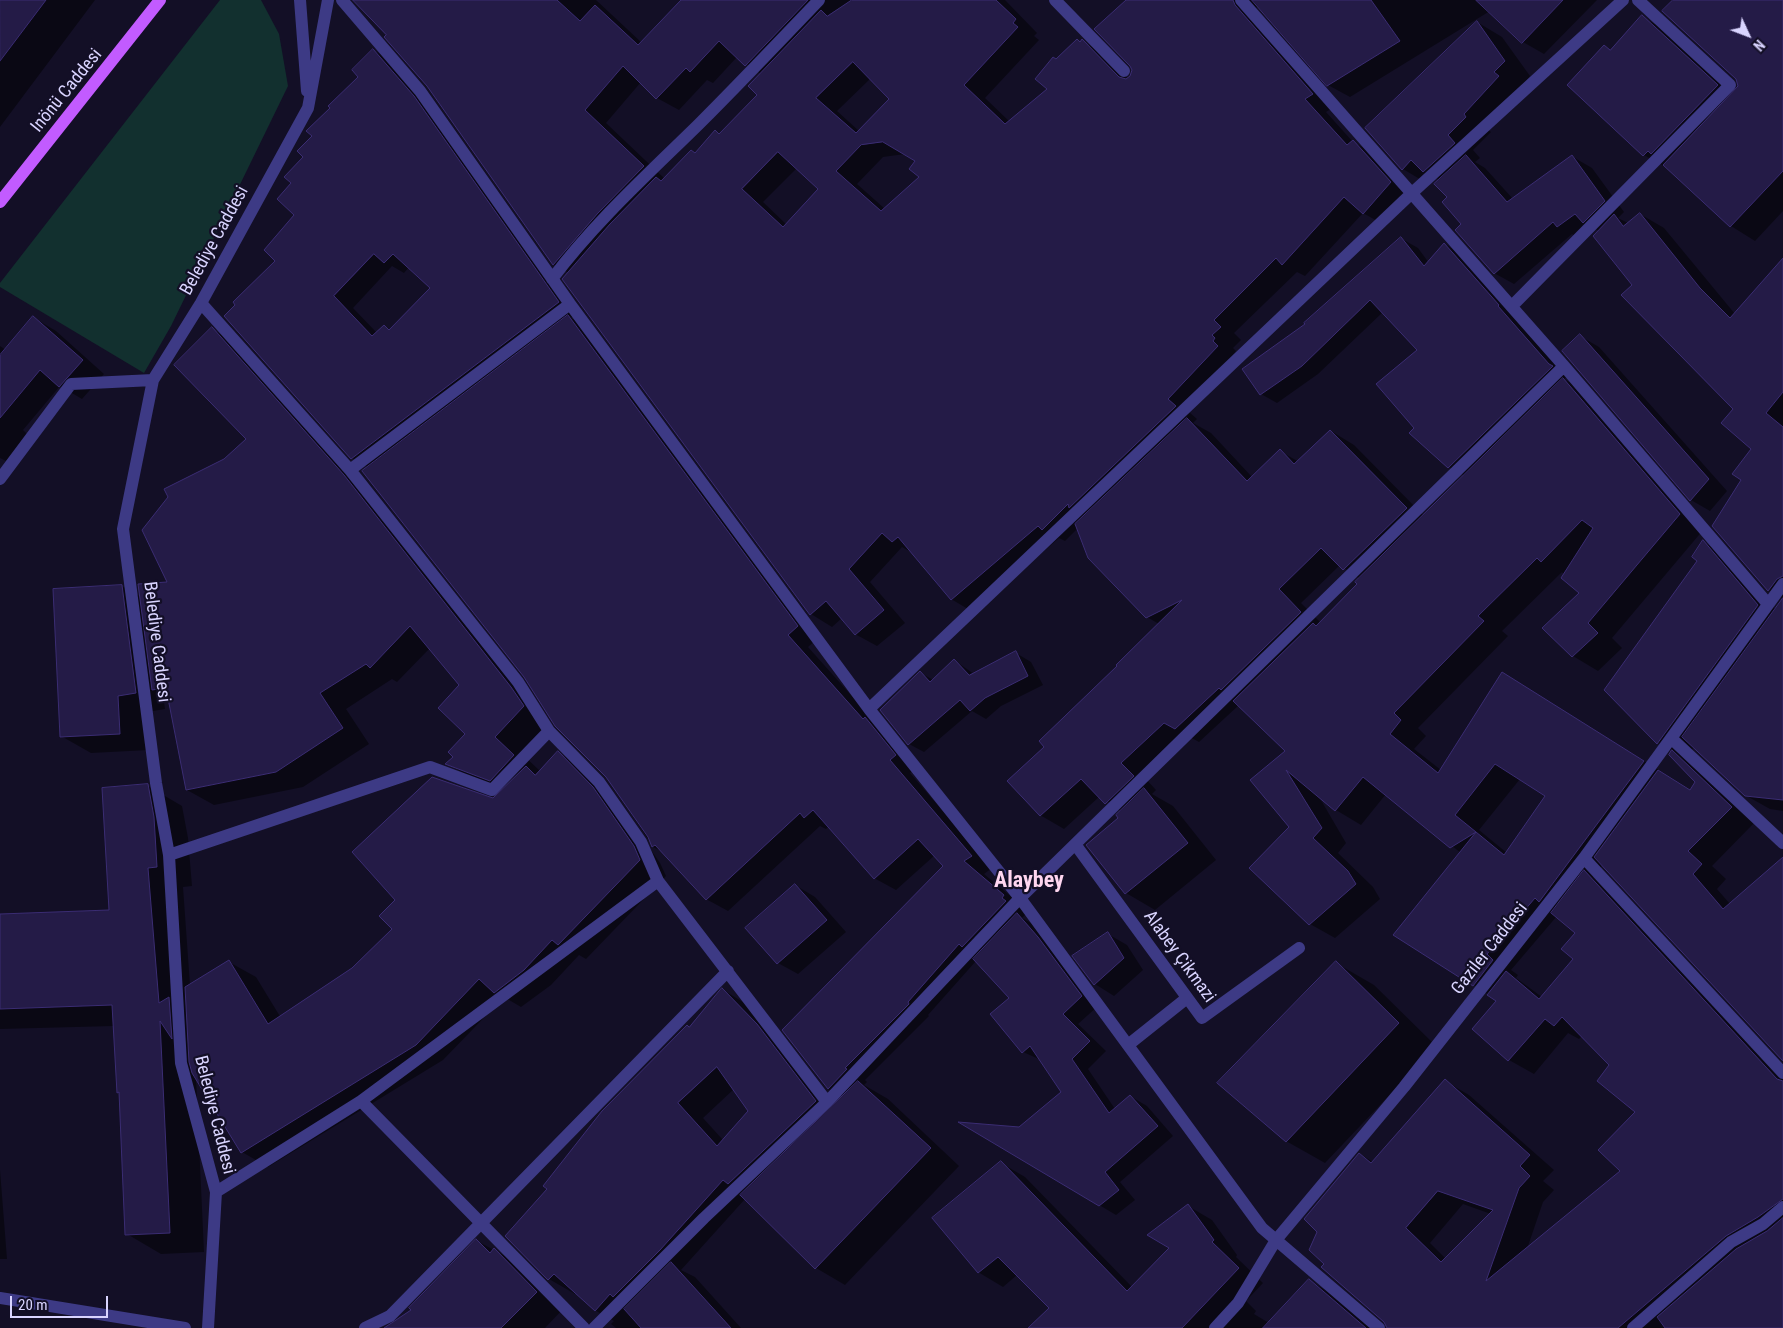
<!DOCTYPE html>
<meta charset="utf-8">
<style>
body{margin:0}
#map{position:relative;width:1783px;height:1328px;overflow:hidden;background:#130f26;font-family:"Roboto Condensed",sans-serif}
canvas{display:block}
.north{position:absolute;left:1723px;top:10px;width:50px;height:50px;-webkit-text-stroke:4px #130f26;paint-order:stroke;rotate:133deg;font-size:14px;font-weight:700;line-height:20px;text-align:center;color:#d9d4ff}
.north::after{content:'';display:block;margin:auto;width:18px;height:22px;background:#d9d4ff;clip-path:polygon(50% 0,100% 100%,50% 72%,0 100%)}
.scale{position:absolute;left:10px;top:1296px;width:98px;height:22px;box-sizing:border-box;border:2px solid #d9d4ff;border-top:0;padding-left:6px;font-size:15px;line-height:18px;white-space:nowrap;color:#d9d4ff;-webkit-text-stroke:4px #130f26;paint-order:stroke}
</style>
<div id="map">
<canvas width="1783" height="1328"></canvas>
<div class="north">N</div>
<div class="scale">20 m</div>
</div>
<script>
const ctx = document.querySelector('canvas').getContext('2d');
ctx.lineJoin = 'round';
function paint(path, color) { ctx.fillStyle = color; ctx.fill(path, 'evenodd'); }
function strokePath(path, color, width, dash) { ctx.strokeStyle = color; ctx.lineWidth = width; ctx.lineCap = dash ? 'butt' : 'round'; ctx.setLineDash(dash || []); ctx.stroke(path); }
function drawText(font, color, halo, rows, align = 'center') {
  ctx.font = font + ' "Roboto Condensed",sans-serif'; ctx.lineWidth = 4.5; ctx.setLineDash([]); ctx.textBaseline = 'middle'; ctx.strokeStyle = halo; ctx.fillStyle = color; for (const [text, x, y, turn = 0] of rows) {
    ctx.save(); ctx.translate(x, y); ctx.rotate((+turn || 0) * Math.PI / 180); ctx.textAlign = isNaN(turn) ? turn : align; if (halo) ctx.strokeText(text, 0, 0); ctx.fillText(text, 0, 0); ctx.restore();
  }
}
const green = new Path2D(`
 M220 0H261L279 34 288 86 171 326 144 373 0 287V283Z`);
const shadow = new Path2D(`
 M0 0H95L0 127Z
 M362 0H596L642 43 683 0H1005L1037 33 1034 36 1039 40 985 98 1010 122 1049 89 1057 60 1082 41 1104 54 1128 79 1133 73 1128 0H1597L1544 54 1523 42 1490 11 1350 97 1328 85 1258 5 1255 11 1334 107 1326 112 1353 142 1375 154 1412 195 1386 226 1363 213 1305 276 1297 272 1234 333 1241 340 1233 348 1236 351 1189 412 1197 419 1193 423 1211 433 1252 477 1280 451 1299 462 1331 431 1354 445 1424 516 1465 476 1449 467 1415 428 1419 350 1383 312 1318 374 1277 403 1261 394 1307 325 1402 239 1418 248 1429 263 1445 244 1461 254 1568 376 1564 379 1589 394 1704 529 1612 638 1622 648 1598 671 1573 656 1580 593 1562 572 1502 631 1508 636 1418 728 1426 736 1414 749 1441 770 1527 688 1691 790 1697 782 1673 751 1658 743 1703 542 1731 558 1776 610 1783 600V811L1770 809 1745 795 1694 747 1685 759 1756 821 1712 866 1726 879 1717 889 1730 904 1783 859V1059L1603 864 1593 877 1783 1074V1322L1775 1328H1388L1386 1321 1326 1264 1360 1154 1373 1162 1445 1081 1469 1095 1554 1170 1543 1181 1554 1190 1543 1202 1527 1249 1622 1171 1637 1112 1611 1065 1582 1036 1579 1039 1568 1033 1534 1074 1509 1060 1498 1001 1474 985 1461 853 1386 794 1361 825 1336 810 1318 795 1346 843 1338 853 1373 887 1380 899 1335 938 1310 924 1290 827 1252 780 1287 751 1239 705 1199 742 1188 736 1144 777 1156 790 1152 794 1173 806 1216 860 1155 910 1126 893 1120 818 1122 812 1100 796 1064 829 1040 815 1046 747 1159 624 1147 617 1078 528 1065 541 1059 538 973 612 951 599 913 553 902 547 870 582 905 623 877 646 855 634 842 618 832 627 811 614 569 273 553 264 428 85ZM737 57 761 74 759 95 720 135 716 132 696 154 665 179 606 123 641 82 657 98 679 110 707 80 713 83ZM871 78 891 99 859 131 837 111ZM905 154 917 160 921 177 885 209 857 184 883 157ZM797 168 820 189 787 225 763 202ZM1340 565 1360 579 1359 584 1321 623 1301 603ZM1520 779 1547 796 1507 853 1479 830ZM1557 916 1577 933 1575 959 1542 997 1516 978 1518 975 1511 970ZM1463 1204 1491 1214 1446 1259 1430 1243Z
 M1675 0 1783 1V211L1755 241 1731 226 1669 169 1644 155 1604 46 1612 51 1642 17 1668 31 1734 92 1739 87 1737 78Z
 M1477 22 1502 37 1530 76 1488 130 1491 132 1473 150 1480 158 1475 162 1485 168 1513 199 1573 157 1592 168 1624 212 1618 218 1628 223 1640 214 1664 228 1735 314 1783 260V599L1769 590 1742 480 1752 448 1735 409 1634 285 1599 231 1592 227 1577 237 1572 234 1514 284 1494 273 1463 224 1440 180 1434 177 1428 184 1403 169 1367 128Z
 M373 50 392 61 577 313 571 318 590 329 818 638 808 647 916 768 910 773 992 868 984 874 1025 908 1026 914 1022 918 1033 924 1098 1006 1078 1024 1106 1051 1088 1069 1115 1109 1130 1096 1147 1106 1173 1136 1120 1182 1135 1200 1116 1215 963 1124 1019 1129 1063 1092 1041 1060 1023 1052 1011 998 976 961 928 1015 929 1016 865 1080 867 1082 864 1085 888 1099 959 1166 845 1285 816 1268 745 1199 681 1270 695 1277 741 1328H616L611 1324 614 1321 598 1312 576 1293 575 1294 549 1279 506 1236 723 990 748 1005 783 1041 834 1106 843 1097 828 1089 784 1030 945 866 935 855 896 890 874 878 829 826 826 829 820 826 728 911 706 899 663 852 653 847 607 776 525 676 369 468 352 458 277 261 296 215 293 183 313 136 360 77ZM392 266 404 273 409 267 432 288 391 330 384 326 377 333 353 308ZM734 1089 749 1111 723 1140 703 1118Z
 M34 318 56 331 104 374 82 399 60 386 23 430 28 435 6 461 0 458V346L6 350Z
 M212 329 239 345 550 722 521 753 540 771 558 753 585 768 619 804 660 863 666 876 586 959 579 955 551 985 521 1007 504 997 443 1060 268 1167 242 1152 196 1078 204 1252 161 1254 127 1234 120 1093 118 1092 114 1026 0 1029V915L111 912 148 786 182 806 188 838 192 886 183 887 190 985 229 962 256 977 281 1018 353 969 394 929 494 799 503 790 474 779 448 764 455 757 467 733 461 685 430 648 397 682 392 679 346 709 369 744 303 787 214 805 187 790 169 698 163 695 165 709 147 712 149 750 91 753 61 736 122 586 141 597 169 583 225 461 247 439Z
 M1580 336 1599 347 1727 491 1710 511 1691 500 1564 352Z
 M1016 653 1031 662 1043 685 1001 706 986 719 972 711 924 752 909 744 921 673 933 680 954 660 974 674Z
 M795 885 815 897 846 932 798 974 778 963Z
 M1108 934 1127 945 1143 970 1114 996 1095 984 1074 956Z
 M1336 963 1374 985 1436 1046 1325 1163 1286 1141Z
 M1001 1163 1025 1177 1132 1287 1171 1248 1188 1206 1212 1220 1237 1255 1236 1257 1263 1283 1246 1301 1256 1311 1254 1314 1269 1323 1310 1281 1334 1295 1373 1328H1030L1050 1308 1017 1275 1003 1287 978 1272Z
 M0 1170 7 1259H0Z
 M477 1241 522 1265 564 1308 545 1328H388L413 1311Z`);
const building = new Path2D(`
 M0 0H46L0 61Z
 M353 0H557L580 21 595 5 638 45 681 0H808L745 66 719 41 690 72 686 68 656 99 623 66 585 110 644 166 598 213 553 265 427 86 384 37 386 35Z
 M852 0H996L1016 19 1013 23 1018 27 964 85 1005 124 1047 89 1035 79 1053 57 1056 59 1077 39 1080 42 1082 39 1119 77 1126 79 1130 76 1132 70 1130 66 1094 29 1126 0H1233L1235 5 1313 94 1305 99 1347 145 1353 140 1391 182 1363 214 1344 197 1282 265 1276 258 1214 320 1221 327 1212 335 1215 338 1213 341 1218 346 1168 399 1176 406 1069 508 1068 504 1042 530 1038 526 951 600 898 537 892 542 882 533 849 569 884 610 855 635 826 601 810 615 562 279 610 224 656 177 661 181 691 150 695 153 715 130 719 134 757 95 748 86 821 10 827 16ZM853 62 889 99 856 133 816 98ZM883 142 915 161 909 169 919 177 881 211 836 171 861 145ZM778 152 818 189 783 227 742 189Z
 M1252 0H1371L1400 41 1327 86Z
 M1476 0H1563L1522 43Z
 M1673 0H1783V171L1730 227 1663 165 1738 86 1736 79 1662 11Z
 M1642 15 1718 85 1651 154 1648 151 1643 156 1567 85 1604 45 1610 50Z
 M1477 21 1505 61 1494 72 1499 76 1464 114 1466 117 1448 135 1455 143 1423 172 1411 160 1402 170 1365 128Z
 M373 49 414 96 559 302 351 459 224 316 235 305 233 302 275 261 264 250 294 215 277 199 291 183 284 177 303 157 297 151 312 136 306 131 330 108 328 106 358 77 352 70ZM374 254 384 263 393 254 430 288 389 330 384 325 372 336 334 296Z
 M1466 155 1507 202 1572 155 1605 201 1583 223 1575 214 1557 227 1553 222 1494 274 1455 230 1461 224 1442 202 1447 197 1434 184Z
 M1640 213 1700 288 1730 318 1783 258V392L1766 413 1783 427V576L1777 579 1768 591 1712 526 1741 480 1732 474 1751 449 1721 423 1733 409 1621 295 1632 285 1593 236 1614 214 1623 226Z
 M1401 237 1424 266 1444 243 1499 305 1498 306 1549 364 1553 366 1448 468 1409 433 1414 428 1376 384 1417 350 1370 300 1302 366 1260 395 1242 369 1305 324 1304 323Z
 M568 315 798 626 788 635 863 719 865 717 896 755 890 760 972 856 964 861 1004 895 1002 898 1006 901 962 947 959 944 908 1002 909 1004 845 1068 847 1069 828 1089 782 1030 943 866 918 839 874 879 813 810 804 818 800 813 706 900 655 845 652 847 648 837 606 777 555 726 524 677 362 471Z
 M33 316 83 360 59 387 40 370 0 418V355Z
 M212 327 344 475 511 687 524 706 495 737 514 755 490 781 445 764 453 757 448 752 465 734 438 708 459 685 410 626 370 668 366 664 320 693 343 728 276 772 186 790 166 688 152 690 138 584 167 582 142 530 168 497 164 489 224 459 246 439 174 365Z
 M1580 334 1709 479 1690 501 1562 351Z
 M1563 378 1680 514 1588 623 1598 633 1572 657 1542 628 1579 593 1561 578 1593 528 1582 520 1541 562 1537 558 1478 616 1484 621 1394 713 1401 720 1390 734 1438 773 1502 672 1644 761 1539 902 1535 898 1487 954 1493 960 1473 986 1393 935 1476 832 1504 855 1545 796 1495 764 1455 815 1476 832 1450 848 1363 777 1335 811 1286 770 1322 828 1313 838 1348 871 1356 884 1309 925 1249 868 1289 827 1250 780 1285 751 1233 701 1313 623 1316 626 1357 584 1355 582Z
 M1187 418 1247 481 1280 449 1294 464 1330 430 1407 508 1343 570 1321 548 1279 589 1301 612 1221 690 1219 688 1175 729 1164 723 1121 763 1134 776 1105 804 1081 779 1040 816 1007 781 1044 747 1039 741 1117 666 1116 665 1182 600 1146 618 1088 558 1075 524Z
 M1703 540 1758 605 1657 744 1604 690 1697 561 1692 557Z
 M122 585 136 693 118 696 120 734 60 737 53 589Z
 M1783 598V800L1745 796 1682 737Z
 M1016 651 1028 676 985 698 970 711 960 700 908 745 880 710 920 671 930 682 954 659 969 675Z
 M1672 750 1732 807 1688 851 1702 864 1693 874 1723 909 1783 857V1061L1594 857 1658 770 1690 790 1695 782 1669 755Z
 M558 751 593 787 634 846 640 860 558 945 552 940 524 970 494 993 479 979 416 1045 241 1153 192 1073 189 1062 185 987 229 960 268 1024 352 968 392 929 379 916 395 900 352 852 432 777 493 798 526 766 535 775Z
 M148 784 154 817 157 867 148 868 159 1003 169 997 172 1039 160 1021 170 1233 125 1235 119 1092 117 1093 112 1005 0 1009V914L109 910 102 788Z
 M1144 788 1188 843 1125 894 1086 845 1118 818 1116 815Z
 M1584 870 1777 1079 1783 1081V1199L1758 1217 1726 1236 1618 1328H1387L1384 1322 1321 1267 1324 1264 1309 1250 1317 1232 1304 1219 1359 1153 1371 1163 1445 1079 1530 1155 1520 1166 1530 1176 1519 1188 1486 1281 1620 1171 1598 1150 1635 1112 1597 1081 1609 1065 1562 1017 1554 1026 1545 1019 1508 1061 1472 1029 1496 1001 1487 995 1506 971 1539 999 1573 959 1561 949 1575 933 1551 913ZM1438 1191 1493 1210 1441 1262 1406 1228Z
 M795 884 827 920 777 964 745 928Z
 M1017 913 1038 937 1082 996 1063 1014 1090 1041 1072 1059 1109 1113 1130 1095 1158 1126 1105 1172 1119 1190 1099 1206 958 1122 1019 1127 1061 1092 1030 1046 1022 1053 990 1014 1009 998 973 959Z
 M1108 932 1124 958 1094 985 1072 956Z
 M1336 961 1399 1023 1286 1142 1217 1083Z
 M722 988 757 1024 816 1101 728 1184 723 1180 660 1250 613 1297 610 1294 595 1311 554 1274 548 1280 505 1236 547 1189 543 1186 602 1111 687 1025 689 1027ZM717 1067 748 1111 717 1146 678 1103Z
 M858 1081 931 1148 815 1269 740 1195Z
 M1001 1161 1127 1291 1169 1248 1147 1235 1188 1204 1214 1240 1212 1242 1239 1268 1182 1328H1028L1049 1308 998 1257 978 1273 932 1218Z
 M1783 1218V1328H1665L1657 1317 1736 1249 1767 1231Z
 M476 1239 490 1253 494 1248 537 1292 501 1328H384L411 1310 409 1308Z
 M671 1262 731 1328H641L624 1309Z
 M1309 1279 1366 1328H1263Z`);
const minor = new Path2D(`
 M300 0 307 91
 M342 0 420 91 570 304 869 709 1020 898 1262 1228 1379 1328
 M1055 0 1124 71
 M1241 0 1564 366 1768 604
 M552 279C595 222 647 175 698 125 739 84 779 42 819 0
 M201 303 350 470 518 682 549 731 599 782 641 842 658 881 827 1102
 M1512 306 1730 85 1638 0
 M350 470 570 304
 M0 479 71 384 153 380
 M869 709 1412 193 1623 0
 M1671 738 1783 843
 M1075 844 1202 1018 1299 948
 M169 855 430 767 492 790 549 731
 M1584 858 1783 1073
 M1128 1045 1187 998
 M361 1101 584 1328
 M216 1192 361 1101 658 881
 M0 1298 185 1328
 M208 1328 216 1192 181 1063 169 855 156 783 123 529 153 380 201 303 308 108 328 0
 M365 1328 390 1316 728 971
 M594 1328 704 1218 827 1102 1020 898 1564 366
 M1215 1328 1238 1303 1276 1240 1404 1087 1584 858 1783 584
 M1633 1328 1731 1242 1763 1224 1783 1207`);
const major = new Path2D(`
 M0 202 160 0`);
const streetNames = [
 ["Inönü Caddesi",67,91,-51],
 ["Belediye Caddesi",215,241,-61],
 ["Belediye Caddesi",156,642,83],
 ["Gaziler Caddesi",1490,949,-52],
 ["Alabey Çikmazi",1179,957,54],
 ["Belediye Caddesi",214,1115,76]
];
const districtNames = [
 ["Alaybey",1029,881]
];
paint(green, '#12302f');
paint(shadow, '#0007');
paint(building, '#241b47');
strokePath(building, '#3b2d73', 1);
strokePath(minor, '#3d3a85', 12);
strokePath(major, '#c25bff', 12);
drawText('18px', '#d9d4ff', '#130f26', streetNames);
drawText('bold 22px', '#ffd6f0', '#130f26', districtNames);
</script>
